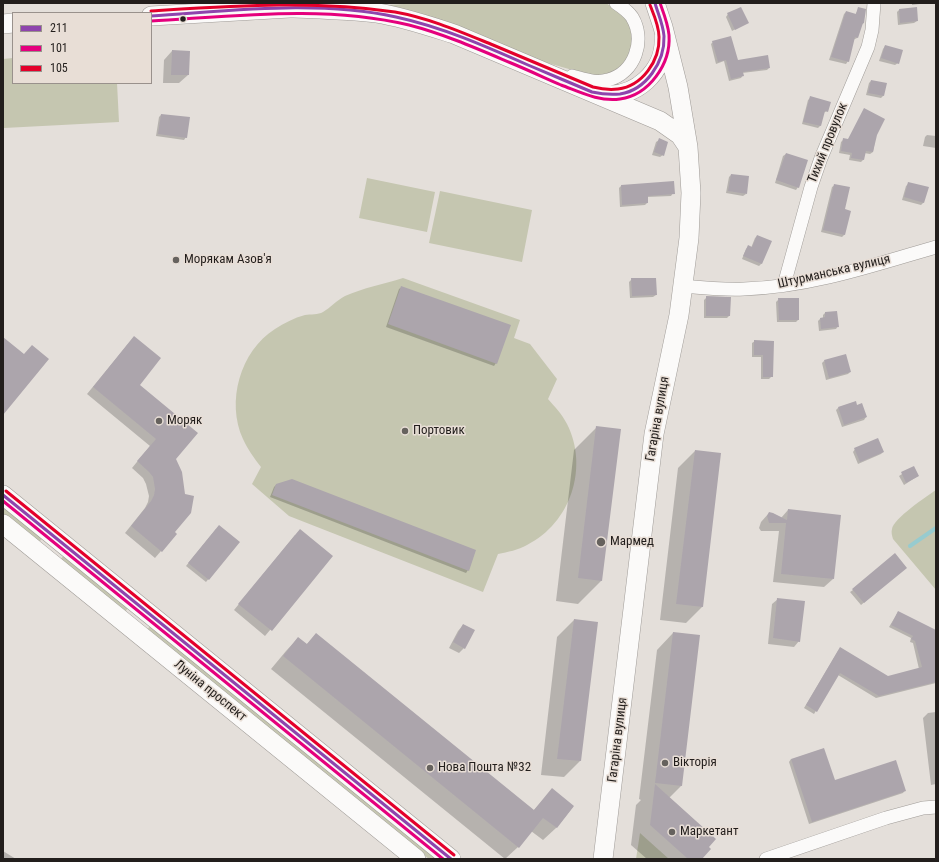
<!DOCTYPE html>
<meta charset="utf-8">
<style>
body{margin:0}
#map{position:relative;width:939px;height:862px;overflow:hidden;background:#e4dfda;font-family:"Roboto Condensed",sans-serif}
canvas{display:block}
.frame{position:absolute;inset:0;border:4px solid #221e1c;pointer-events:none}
.legend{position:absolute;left:12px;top:12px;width:140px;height:72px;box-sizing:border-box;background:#e8ded6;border:1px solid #99918c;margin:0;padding:5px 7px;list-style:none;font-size:12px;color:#221e1c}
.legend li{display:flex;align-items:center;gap:8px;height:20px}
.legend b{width:20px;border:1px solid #99918c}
</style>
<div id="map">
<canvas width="939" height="862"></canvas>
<div class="frame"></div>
<ul class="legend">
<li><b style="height:5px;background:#8e44ad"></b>211</li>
<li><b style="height:5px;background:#e5007d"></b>101</li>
<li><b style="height:5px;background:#e4002b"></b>105</li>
</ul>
</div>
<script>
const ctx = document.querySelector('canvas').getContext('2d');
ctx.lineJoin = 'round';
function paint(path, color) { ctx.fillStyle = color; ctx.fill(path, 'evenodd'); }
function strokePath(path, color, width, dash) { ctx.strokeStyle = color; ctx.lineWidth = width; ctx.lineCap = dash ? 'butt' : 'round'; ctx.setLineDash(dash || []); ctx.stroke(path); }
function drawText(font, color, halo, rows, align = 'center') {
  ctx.font = font + ' "Roboto Condensed",sans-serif'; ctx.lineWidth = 3; ctx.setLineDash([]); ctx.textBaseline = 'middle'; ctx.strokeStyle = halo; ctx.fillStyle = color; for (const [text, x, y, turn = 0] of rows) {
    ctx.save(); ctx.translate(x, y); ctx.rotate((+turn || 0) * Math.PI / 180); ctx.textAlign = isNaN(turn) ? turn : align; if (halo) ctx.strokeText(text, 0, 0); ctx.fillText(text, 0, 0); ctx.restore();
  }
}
const green = new Path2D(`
 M420 3H606C614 8 622 13 627 21 637 37 632 62 614 72 607 75 598 76 590 75L516 54 371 6Z
 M13 58V83H117L119 122 4 128 3 59Z
 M367 178 435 192 427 232 359 218Z
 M440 191 532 210 522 262 429 243Z
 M403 278 520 320 514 338 530 344 557 379 548 399C555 407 562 414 567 424 589 467 571 523 527 545 518 550 508 552 498 554L483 592 289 516 252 484 261 467C254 458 248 450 243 439 226 402 240 351 275 329 284 323 294 318 305 315 311 314 318 315 323 312 330 308 337 300 345 296 363 288 384 284 403 278Z
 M936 490V590L893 539C892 536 891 532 892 529 893 519 927 496 936 490Z
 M3 506 43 538 39 542 3 513Z
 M64 555 128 608 125 612 60 560Z
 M150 626 438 859H429L147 630Z
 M640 833 669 859H636Z`);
const shadow = new Path2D(`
 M912 3H928L912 5Z
 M859 8 864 23 861 25 857 38 853 40 848 61 846 64 829 60 844 14 846 12 855 15Z
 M899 10 917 21 914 23 898 25 897 12Z
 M728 14 747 23 732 31 726 17Z
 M713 42 737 61 769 68 767 70 742 73 743 75 741 78 729 81 724 61 716 64 711 44Z
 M885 46 898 63 895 65 879 61 883 49Z
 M172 51 188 52V75L179 83H163L164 60Z
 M871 81 886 84 883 96 881 98 866 95 869 83Z
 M811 97 827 111 823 113 820 126 818 128 802 124 808 100Z
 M865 109 876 135 873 152 870 154 864 153 863 160 861 162 849 160 850 155 839 153 841 142 844 139 848 140Z
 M161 115 186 137 184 140 156 136 159 117Z
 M927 135 936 136V148L923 146 925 137Z
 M659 140 663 155 660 157 652 155 656 142Z
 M786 154 798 187 796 190 775 183 783 156Z
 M731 175 746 194 743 196 726 193 729 177Z
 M673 182V193L671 196 647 197V203L645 205 620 207 619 188 621 186Z
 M909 183 924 202 921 205 902 200 906 186Z
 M835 185 845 234 842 237 821 232 832 187Z
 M757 236 762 263 759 266 742 259 746 249 748 247 751 248 755 238Z
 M632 279 656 295 653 297 630 298 629 282Z
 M402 287 496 363 494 366 386 327 399 289Z
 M707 297 729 298V316L727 318H704V300Z
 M779 299 798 320 796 322H777L776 302Z
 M825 313 838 326 836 329 819 331 818 321 820 319 823 318V315Z
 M755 341 773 342 772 376 769 379H761V357H752V343Z
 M128 344 138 385 175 459 174 532 161 551 155 558 125 533 145 508 148 502 149 496 146 484 143 478 132 468 150 446 87 394Z
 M824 361 850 372 848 374 826 380 822 363Z
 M856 406 866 417 864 420 842 427 836 410 838 408Z
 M597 427 601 581 578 604 556 601 574 450Z
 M855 449 883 452 881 454 858 464 853 452Z
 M695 451 702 607 686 623 660 620 678 468Z
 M913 467 918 476 904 485 899 476Z
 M276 485 468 570 466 573 270 497 274 487Z
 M788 510 833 579 824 587 773 582 779 531H761L759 528 761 522 769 513 781 518Z
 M216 529 238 542 206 582 186 566Z
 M295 535 332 556 265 636 234 610Z
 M903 570 861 605 850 592 853 590Z
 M778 599 799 641 794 647 768 644 772 604Z
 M898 612 936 631V683L876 698 838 675 814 714 804 708 838 651 888 677 919 669 913 643 910 642 911 638 889 627Z
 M574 620 597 623 580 761 564 777 541 775 557 637Z
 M463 625 464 648 459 653 449 648 458 631Z
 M673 633 681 786 669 798 707 847 702 857 704 859H647L631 845 636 805 641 800 639 799 657 650Z
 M316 634 533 811 552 790 573 807 556 828 543 840 531 831 518 847 505 859 271 669 286 651 298 638 306 645Z
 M936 712V784L931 785 923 718 928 713Z
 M791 759 834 781 905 790 903 793 809 824 789 762Z
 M3 851 16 859H3Z`);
const stream = new Path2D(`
 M910 546 936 528`);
const building = new Path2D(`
 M741 7 749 23 735 30 727 13Z
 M858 7 866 9 864 23H863L858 38 855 37 849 62 831 57 846 11 856 14Z
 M917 7 918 21 900 23 899 9Z
 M731 36 738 60 768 55 770 68 743 72 744 76 731 79 726 60 718 62 712 41Z
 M885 45 903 50 899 64 881 58Z
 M172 50 190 51 189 75H171Z
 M871 80 887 83 884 96 868 93Z
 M810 96 831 102 828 112 825 111 821 126 803 122Z
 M864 108 885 119 877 135 873 152 866 151 864 160 851 158 852 153 841 151 843 138 848 139Z
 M161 114 190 117 187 138 158 134Z
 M659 138 668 142 664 156 654 152Z
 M786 153 808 160 799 188 776 180Z
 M731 174 749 176 747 194 728 191Z
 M674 181 675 194 648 196V203L622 205 621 185Z
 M908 182 929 187 924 203 904 197Z
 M834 184 850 187 845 209 851 211 845 235 823 230Z
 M757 235 772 241 762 264 743 256 748 245 752 247Z
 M631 278H656L657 295 632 296Z
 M401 286 511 325 497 364 388 324Z
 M706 296 731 297 730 316H706Z
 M778 298H799V320H779Z
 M837 311 839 327 821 329 820 318 825 317V312Z
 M134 336 161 358 140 385 198 433 176 459 182 472 185 494 194 496 191 513 175 532 177 534 162 552 131 526 151 501 154 495 155 489 153 477 149 472 137 461 156 439 93 387Z
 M3 337 24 354 32 345 49 359 3 415Z
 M754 340 774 341 773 377H763V355H754Z
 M846 354 851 372 829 378 824 360Z
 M856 401 857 405 862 403 867 417 844 425 838 407Z
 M596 426 621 429 602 581 578 578Z
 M878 438 884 452 860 462 854 448Z
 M695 450 721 453 703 607 676 604Z
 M914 466 919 476 906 483 901 472Z
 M292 479 476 550 469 571 272 495 276 484Z
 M788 509 841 515 834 579 781 574 786 523H769L767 516 769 512 773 513 787 520Z
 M219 525 240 542 209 580 188 563Z
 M300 529 333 556 272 631 238 604Z
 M895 553 907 568 864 603 852 589Z
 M777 598 805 601 800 642 773 638Z
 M898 611 936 630V682L879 696 840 673 817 712 806 705 840 647 888 676 922 667 915 641 911 639 913 636 891 625Z
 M574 619 598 622 581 761 557 759Z
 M463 624 475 630 465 649 453 642Z
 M673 632 700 635 682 786 655 783Z
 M316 633 534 810 552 788 574 806 557 828 543 818 519 848 283 656 298 637 307 644Z
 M824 748 835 780 896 760 906 791 812 822 791 759Z
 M655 784 716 839 709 847 711 849 702 859H688L650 825Z`);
const street = new Path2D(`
 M572 76C584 79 596 84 608 80 635 73 646 40 632 17 628 11 622 7 616 3
 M784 285 811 187 821 158 868 47 872 30 874 3
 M683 286C704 288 724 290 744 289 810 287 874 265 936 247
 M766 859 886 818 923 808 936 807`);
const secondary = new Path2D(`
 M294 8C322 9 350 10 377 13 403 17 429 26 454 34L660 121 680 135 688 147
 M151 16 307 7
 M3 24 13 23
 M602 94C634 100 666 71 664 38
 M3 495 451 859
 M3 524 416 859
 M603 859 654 434 679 315 689 238 691 193 688 147 678 87 663 27 655 3`);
const bus1 = new Path2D(`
 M151 16C232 11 316 0 396 17 442 27 485 46 528 65 549 74 571 83 592 92 601 94 610 95 620 94 646 90 665 62 664 36 663 24 658 14 655 3
 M3 495 451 859`);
const bus2 = new Path2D(`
 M151 21C237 16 325 5 409 25 444 34 478 49 511 63 528 70 545 78 561 85 580 92 599 102 620 99 649 95 671 64 669 35 668 24 664 14 660 3
 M3 501 443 859`);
const bus3 = new Path2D(`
 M151 11C232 6 315 0 395 12 429 18 461 32 493 45 527 59 560 73 593 87 601 89 610 90 618 89 642 86 660 61 659 37 659 26 654 15 650 5
 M6 491 454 855`);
const markers = [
 [183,19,3.5,"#221e1c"],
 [176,260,4,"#66625e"],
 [159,421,4,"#66625e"],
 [405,431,4,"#66625e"],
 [601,542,5,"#66625e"],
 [665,763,4,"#66625e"],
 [430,768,4,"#66625e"],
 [672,832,4,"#66625e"]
];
const streetNames = [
 ["Тихий провулок",828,143,-68],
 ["Штурманська вулиця",834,272,-13],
 ["Гагаріна вулиця",658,419,-80],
 ["Луніна проспект",210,691,39],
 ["Гагаріна вулиця",618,740,-83]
];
const poiNames = [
 ["Морякам Азов'я",184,260],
 ["Моряк",167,421],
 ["Портовик",413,431],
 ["Мармед",610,542],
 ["Вікторія",673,763],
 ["Нова Пошта №32",438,768],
 ["Маркетант",680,832]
];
paint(green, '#c5c6b0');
paint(shadow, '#0003');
strokePath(stream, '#97cbcf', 4);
paint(building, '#aca5ac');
strokePath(street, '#9f9b97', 14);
strokePath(secondary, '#9f9b97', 20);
strokePath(street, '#fbfaf9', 13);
strokePath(secondary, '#fbfaf9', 19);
strokePath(bus1, '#8e44ad', 3);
strokePath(bus2, '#e5007d', 3);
strokePath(bus3, '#e4002b', 3);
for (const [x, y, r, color] of markers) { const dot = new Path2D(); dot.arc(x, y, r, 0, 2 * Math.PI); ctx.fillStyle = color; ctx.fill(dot); strokePath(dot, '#e8ded6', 1.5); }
drawText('13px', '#221e1c', '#e8ded6', streetNames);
drawText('13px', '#221e1c', '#e8ded6', poiNames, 'left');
</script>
